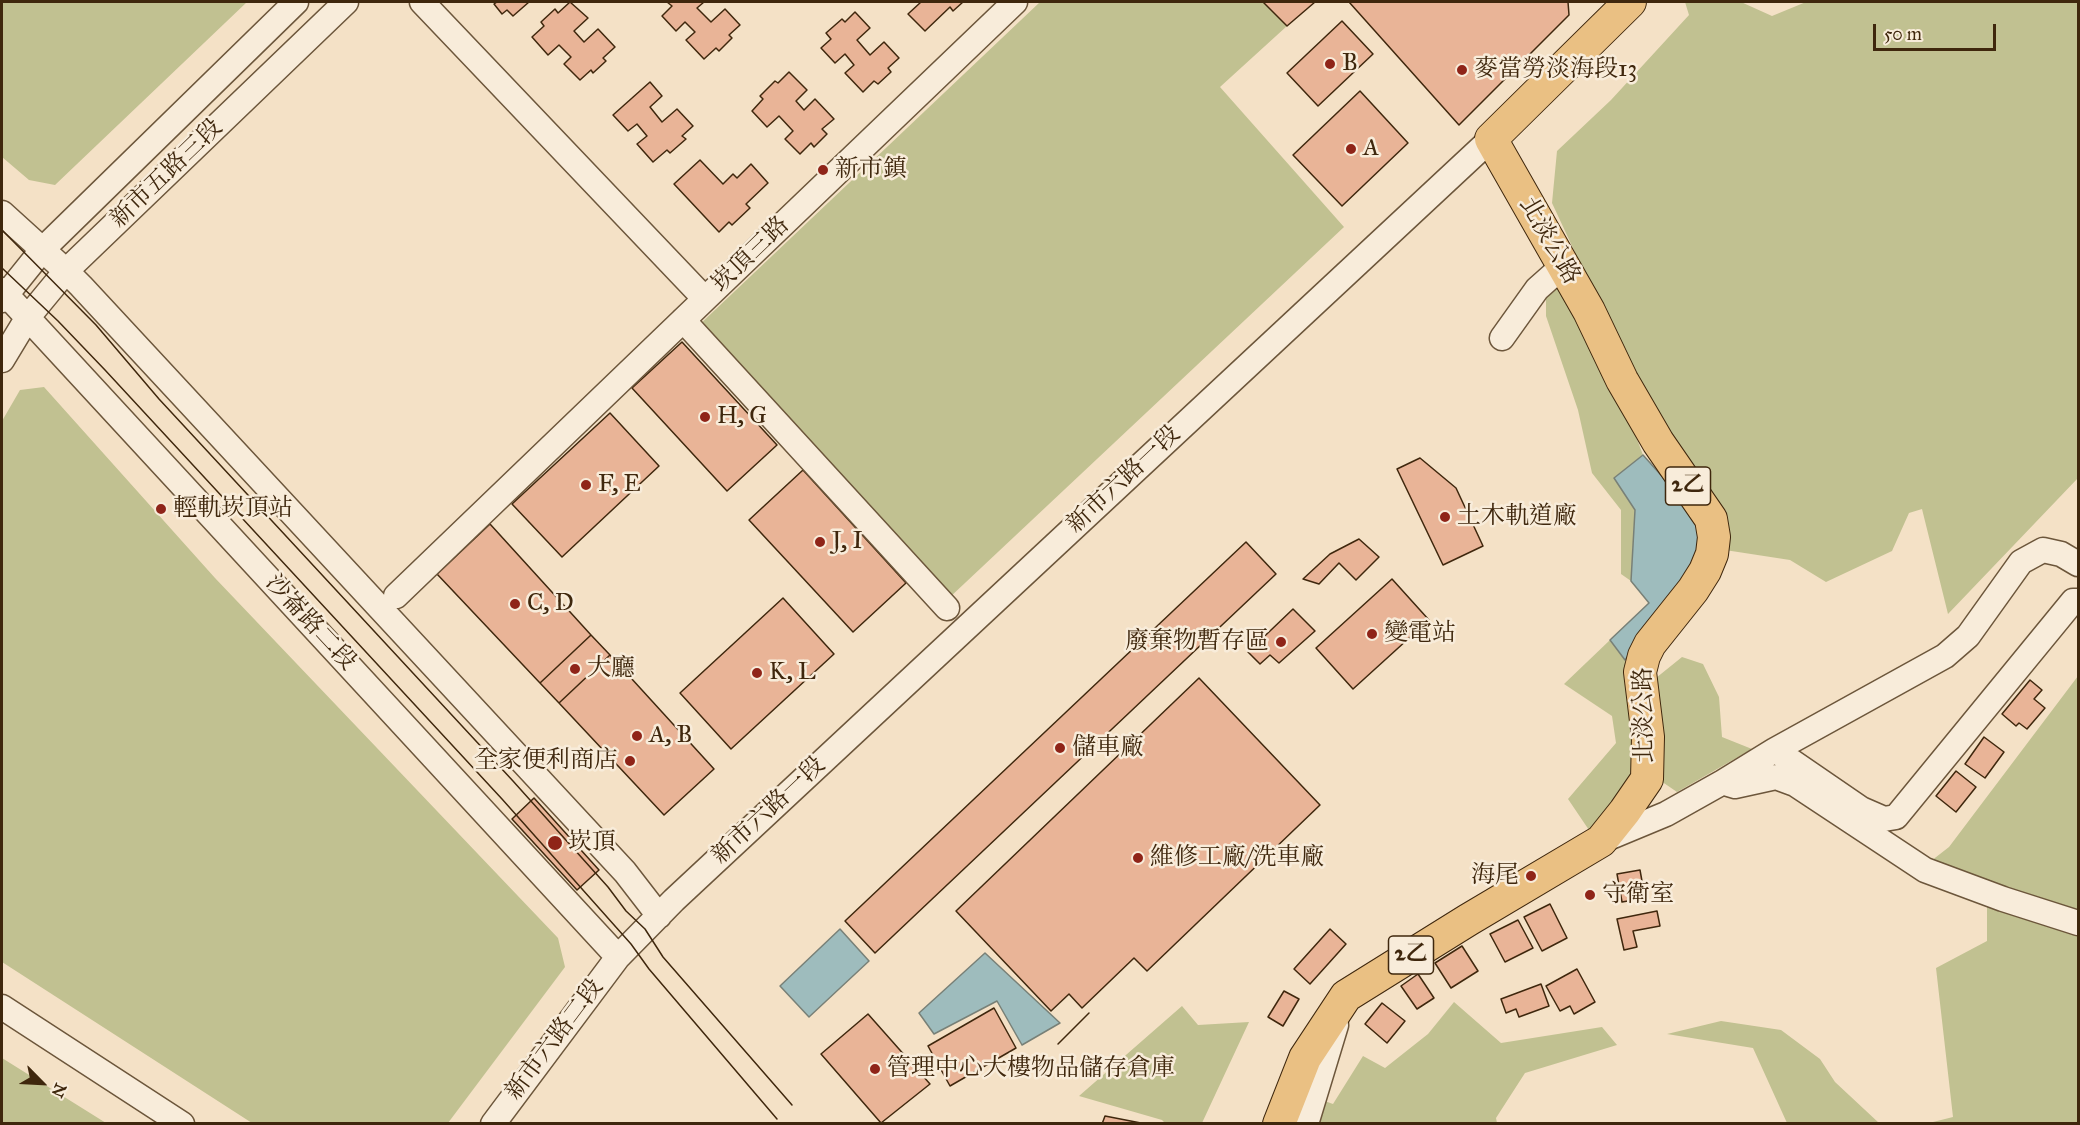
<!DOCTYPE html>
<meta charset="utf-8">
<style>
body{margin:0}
#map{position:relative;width:2080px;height:1125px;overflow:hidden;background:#f4e1c6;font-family:"IM FELL Great Primer",serif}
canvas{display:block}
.frame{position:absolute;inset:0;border:3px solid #3f270d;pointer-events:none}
.north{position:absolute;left:12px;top:1053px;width:60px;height:60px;-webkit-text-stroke:4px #f8ecda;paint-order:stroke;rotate:114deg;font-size:16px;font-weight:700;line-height:24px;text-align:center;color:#3f270d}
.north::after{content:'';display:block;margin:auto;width:21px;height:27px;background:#3f270d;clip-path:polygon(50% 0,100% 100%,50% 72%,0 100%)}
.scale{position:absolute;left:1873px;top:24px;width:123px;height:27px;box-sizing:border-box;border:3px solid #3f270d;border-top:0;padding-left:8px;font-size:18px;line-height:21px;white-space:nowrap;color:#3f270d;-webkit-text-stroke:4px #f8ecda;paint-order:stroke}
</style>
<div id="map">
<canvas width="2080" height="1125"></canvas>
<div class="frame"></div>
<div class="north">N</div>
<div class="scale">50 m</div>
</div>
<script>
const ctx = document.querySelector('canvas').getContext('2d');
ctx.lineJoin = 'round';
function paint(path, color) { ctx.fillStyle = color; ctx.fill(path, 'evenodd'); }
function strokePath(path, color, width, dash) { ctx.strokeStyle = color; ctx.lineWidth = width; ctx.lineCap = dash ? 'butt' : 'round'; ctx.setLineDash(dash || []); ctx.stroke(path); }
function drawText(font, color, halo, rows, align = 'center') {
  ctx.font = font + ' "IM FELL Great Primer","Noto Serif TC",serif'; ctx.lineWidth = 5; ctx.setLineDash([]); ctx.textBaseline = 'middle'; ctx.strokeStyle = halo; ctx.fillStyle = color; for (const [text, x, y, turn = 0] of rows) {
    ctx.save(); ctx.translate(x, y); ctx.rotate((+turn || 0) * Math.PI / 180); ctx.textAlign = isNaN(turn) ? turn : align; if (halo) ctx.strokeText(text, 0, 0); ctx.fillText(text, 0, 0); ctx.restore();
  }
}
const green = new Path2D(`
 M2 2H247L55 185 29 180 2 157Z
 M1040 2H1263L1287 26 1220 87 1344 227 949 598 697 327Z
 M1685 2H1741L1772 16 1806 2H2078V478L1948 614 1922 509 1909 513 1892 551 1826 582 1790 560 1725 550 1638 388 1552 203 1557 151 1611 100 1689 15Z
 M1546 260 1632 426 1643 455 1614 478 1635 510 1631 581 1621 574V510L1592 473 1578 410 1546 316Z
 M44 387 215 578 558 938 565 967 448 1123H252L2 962V421L20 390Z
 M1610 640 1625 660 1638 763 1632 789 1593 836 1568 799 1616 743 1612 716 1564 684Z
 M1682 657 1703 664 1719 697 1722 737 1752 749 1677 792 1658 779 1656 678Z
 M2078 676V1123L1925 1124 1953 1117 1936 968 1987 941V901L1931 861 1949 847Z
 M1454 1002 1501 1043 1602 1027 1617 1045 1525 1073 1496 1118 1497 1123 1308 1124 1319 1099 1333 1104 1363 1056 1385 1068 1428 1034Z
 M1182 1006 1198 1025 1249 1022 1202 1123H1165L1162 1120 1079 1096Z
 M1721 1021 1781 1030 1820 1059 1835 1082 1879 1123H1787L1753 1048 1667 1034Z
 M2 1058 106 1123H2Z`);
const water = new Path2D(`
 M1643 455 1693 511 1704 548 1702 559 1625 660 1610 640 1649 603 1631 581 1635 510 1614 478Z
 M840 929 869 961 809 1017 780 986Z
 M985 953 1060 1023 1022 1045 997 1001 934 1034 919 1013Z`);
const building = new Path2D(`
 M497 2H529L513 16 507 10 502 14 494 4Z
 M570 2 588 18 574 31 584 42 598 29 615 47 603 58 606 61 593 73 591 70 580 80 564 64 571 57 559 45 548 55 532 37 544 26 541 22 555 9 558 13Z
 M667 2H704L697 8 711 22 725 9 740 25 729 35 732 38 719 51 716 48 704 59 686 40 695 32 685 22 676 31 662 16 672 6Z
 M921 2H963L953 11 950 7 925 31 908 14Z
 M1263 2H1315L1287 26Z
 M1349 2H1568L1569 15 1459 125Z
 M855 12 870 28 857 40 870 55 884 42 899 58 888 68 891 72 878 84 874 81 863 92 845 73 854 65 845 54 835 63 821 48 831 39 826 33 842 19 845 22Z
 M1342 21 1373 54 1318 106 1287 73Z
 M789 72 807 90 796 101 804 110 815 99 834 119 822 129 827 134 814 147 811 143 800 154 785 139 793 131 779 116 767 127 752 111 763 99 760 96 775 81 778 83Z
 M650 82 662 96 650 107 662 122 677 109 693 126 682 136 686 139 670 153 667 150 653 162 637 144 647 136 637 124 628 131 613 115Z
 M1360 91 1408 143 1342 206 1293 155Z
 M700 160 723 184 733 174 737 178 751 164 768 183 746 204 750 208 732 225 729 222 719 232 674 184Z
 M682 342 777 445 727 491 632 388Z
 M610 413 659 466 562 557 512 504Z
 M1420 458 1456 488 1483 546 1443 565 1397 469Z
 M803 470 906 583 853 632 749 520Z
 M490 524 591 635 540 683 437 574Z
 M1359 539 1379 557 1356 580 1339 563 1319 584 1303 579 1330 554Z
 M1246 542 1276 574 875 953 845 921Z
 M1392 579 1429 620 1353 689 1316 648Z
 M783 598 834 654 731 749 680 693Z
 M1293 609 1315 631 1279 663 1270 655 1260 664 1248 652Z
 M591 635 610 655 559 703 540 683Z
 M610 655 714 769 664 815 559 703Z
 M1199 678 1320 805 1147 971 1134 958 1082 1008 1069 994 1051 1011 956 911Z
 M2030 680 2042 690 2034 699 2045 708 2027 729 2019 723 2016 726 2002 714Z
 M1984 737 2004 752 1985 778 1965 764Z
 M1956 771 1976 787 1956 812 1936 796Z
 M534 798 599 870 577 890 512 819Z
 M1640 870 1645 898 1622 902 1617 874Z
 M1550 904 1567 938 1542 951 1524 917Z
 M1657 911 1660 926 1633 931 1637 947 1624 950 1617 919Z
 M1518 920 1533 948 1505 962 1490 934Z
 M1330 929 1346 944 1310 984 1294 969Z
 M1462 946 1478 971 1451 988 1435 963Z
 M1577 969 1595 1002 1574 1014 1570 1006 1560 1011 1546 986Z
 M1418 974 1434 998 1417 1009 1401 986Z
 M1541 984 1549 1006 1519 1017 1516 1009 1506 1013 1501 999Z
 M1284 991 1299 999 1283 1026 1268 1017Z
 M1382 1003 1405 1021 1387 1043 1365 1024Z
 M994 1008 1016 1048 950 1086 928 1046Z
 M868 1014 930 1084 881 1123 821 1054Z
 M1105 1116 1146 1124H1102Z`);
const minor = new Path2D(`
 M422 2 705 299 1015 2
 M2 213 66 271 81 286 625 872 659 916
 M2 290 618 957
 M2 300 43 249 296 2
 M683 320 947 608
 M1502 338 1537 289 1564 265
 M2 360 28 317 66 271 346 2
 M396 596 705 299
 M1775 750 1861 809 1884 819 1896 817 2073 601H2078
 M1725 783 1735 786 1776 777 1795 784 1925 870 2003 899 2078 923
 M1601 841 1666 814 1723 782 1775 750 1945 656 1968 636 2021 562 2043 550 2061 554 2078 564
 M2 1007 182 1124
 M493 1124 618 957 674 900 1491 139
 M1306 1124 1336 1025`);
const major = new Path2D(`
 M1279 1124 1305 1058 1346 996 1468 920 1601 841 1625 811 1647 779 1648 737 1640 672 1644 656 1650 644 1693 590 1705 571 1712 554 1714 537 1711 519 1658 442 1622 380 1589 311 1491 139 1630 2`);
const tram = new Path2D(`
 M2 230 96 325 159 399 513 781 608 887 626 911 645 929 663 957 792 1105
 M2 268 58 321 105 370 502 799 631 944 649 969 777 1119
 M1058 1044 1089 1013`);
const markers = [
 [1330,64,6,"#8f2418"],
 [1462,70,6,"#8f2418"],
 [1351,149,6,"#8f2418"],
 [823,170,6,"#8f2418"],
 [705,417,6,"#8f2418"],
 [586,485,6,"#8f2418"],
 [161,509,6,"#8f2418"],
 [1445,517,6,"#8f2418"],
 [820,542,6,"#8f2418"],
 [515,604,6,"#8f2418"],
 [1372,634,6,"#8f2418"],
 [1281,642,6,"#8f2418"],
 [575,669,6,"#8f2418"],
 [757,673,6,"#8f2418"],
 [637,736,6,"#8f2418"],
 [1060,748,6,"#8f2418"],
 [630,761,6,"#8f2418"],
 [555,843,8,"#8f2418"],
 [1138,858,6,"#8f2418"],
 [1531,876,6,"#8f2418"],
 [1590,895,6,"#8f2418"],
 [875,1069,6,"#8f2418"]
];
const shields = [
 [1688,486,45],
 [1411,955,45]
];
const shieldNames = [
 ["2乙",1688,486],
 ["2乙",1411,955]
];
const poiNames = [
 ["B",1342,64],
 ["麥當勞淡海段13",1474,70],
 ["A",1363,149],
 ["新市鎮",835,170],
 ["H, G",717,417],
 ["F, E",598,485],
 ["輕軌崁頂站",173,509],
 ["土木軌道廠",1457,517],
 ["J, I",832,542],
 ["C, D",527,604],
 ["變電站",1384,634],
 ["廢棄物暫存區",1269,642,"right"],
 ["大廳",587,669],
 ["K, L",769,673],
 ["A, B",649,736],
 ["儲車廠",1072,748],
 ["全家便利商店",618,761,"right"],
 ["崁頂",568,843],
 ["維修工廠/洗車廠",1150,858],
 ["海尾",1519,876,"right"],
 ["守衛室",1602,895],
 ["管理中心大樓物品儲存倉庫",887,1069]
];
const streetNames = [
 ["新市五路三段",167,174,-44],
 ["北淡公路",1549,241,60],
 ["崁頂三路",751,255,-44],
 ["新市六路一段",1124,480,-43],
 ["沙崙路二段",310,623,47],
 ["北淡公路",1645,715,-91],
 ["新市六路一段",769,811,-43],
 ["新市六路二段",555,1040,-53]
];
paint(green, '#c1c191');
paint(water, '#9ebcbd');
strokePath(water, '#788077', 1.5);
paint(building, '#e9b497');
strokePath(building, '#3f270d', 1.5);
strokePath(minor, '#6c563b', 27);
strokePath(major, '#3f270d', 34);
strokePath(minor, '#f8ecda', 24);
strokePath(major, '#eac083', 32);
strokePath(tram, '#3f270d', 1.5);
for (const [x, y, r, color] of markers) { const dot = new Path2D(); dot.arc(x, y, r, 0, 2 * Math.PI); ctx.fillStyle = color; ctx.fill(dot); strokePath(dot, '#f8ecda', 2); }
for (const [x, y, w] of shields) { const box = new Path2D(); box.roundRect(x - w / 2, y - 19, w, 38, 4.5); ctx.fillStyle = '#f8ecda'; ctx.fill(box); strokePath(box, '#3f270d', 1.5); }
drawText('bold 22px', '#3f270d', null, shieldNames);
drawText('24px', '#3f270d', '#f8ecda', poiNames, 'left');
drawText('24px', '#3f270d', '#f8ecda', streetNames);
</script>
